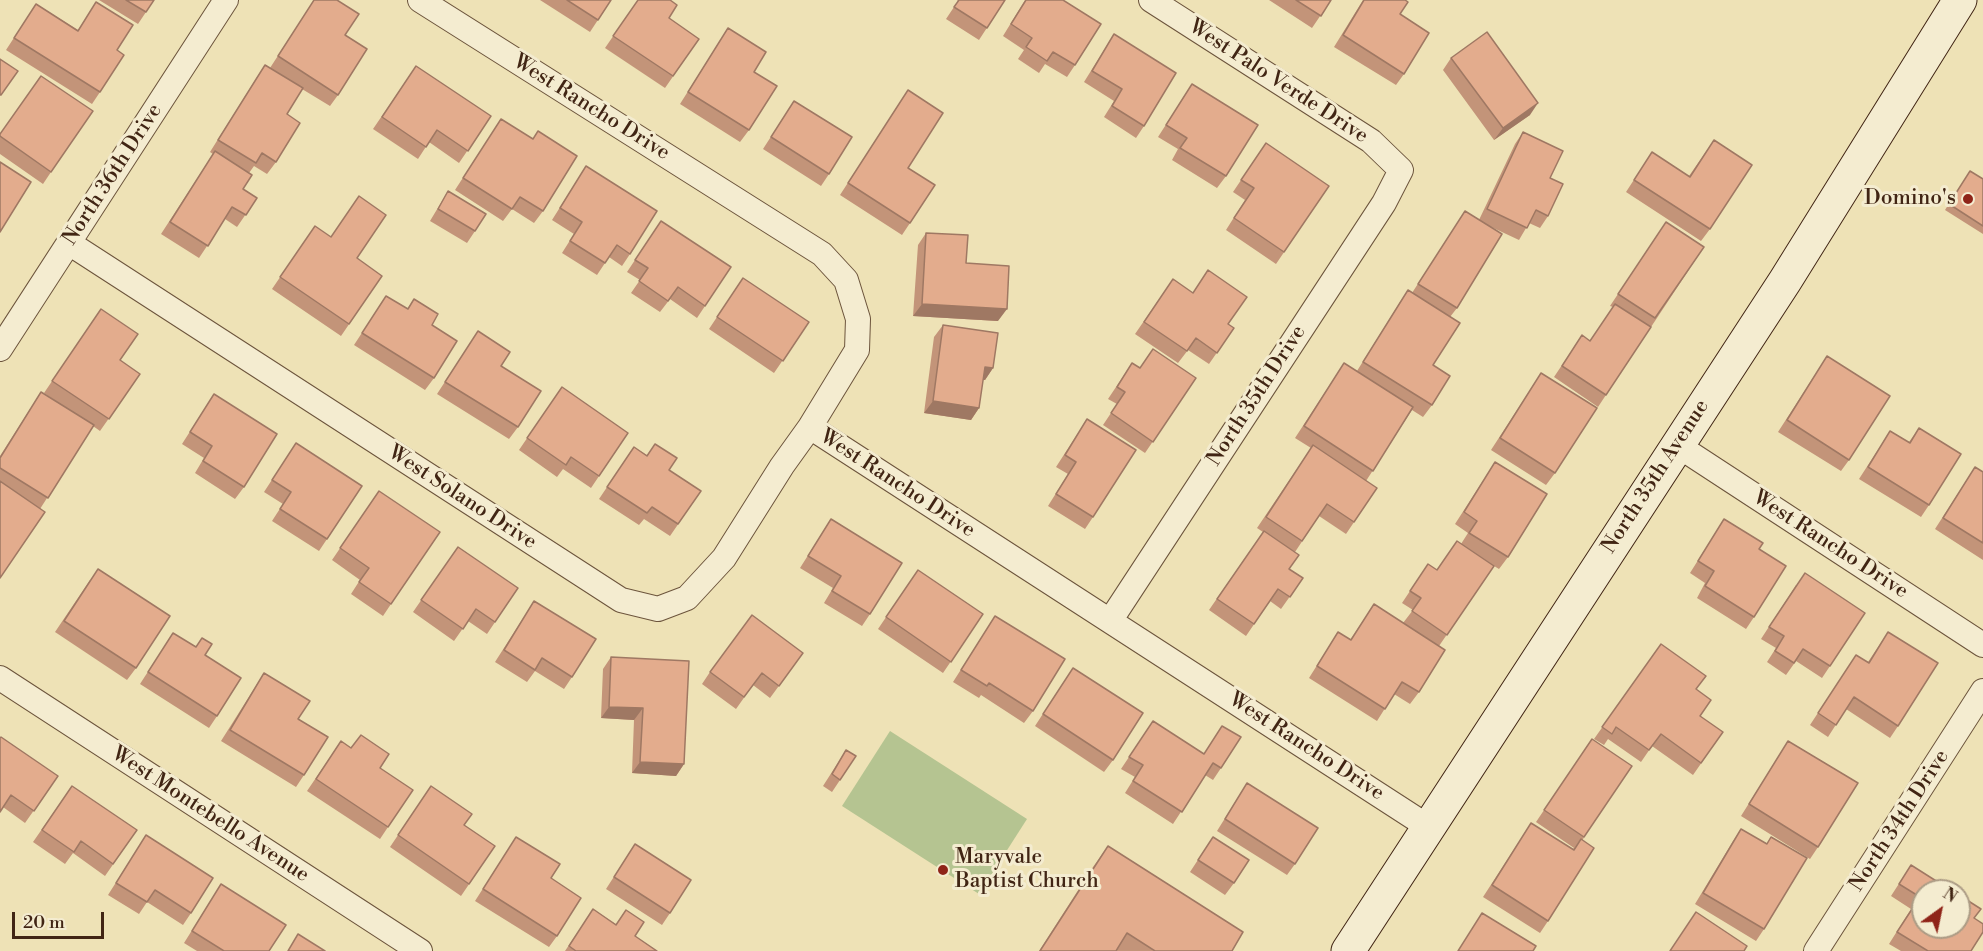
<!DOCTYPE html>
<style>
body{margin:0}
#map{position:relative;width:1983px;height:951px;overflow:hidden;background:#eee2b6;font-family:"Libre Bodoni",serif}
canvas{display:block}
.north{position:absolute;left:1911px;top:879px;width:60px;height:60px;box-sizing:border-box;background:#f4ecd0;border:2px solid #ac9c85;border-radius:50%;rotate:33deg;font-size:16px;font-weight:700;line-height:24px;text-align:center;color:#412514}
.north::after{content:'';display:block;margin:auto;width:21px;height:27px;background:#8f2418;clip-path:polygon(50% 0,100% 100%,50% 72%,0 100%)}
.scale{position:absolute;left:12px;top:912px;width:92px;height:27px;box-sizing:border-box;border:3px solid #412514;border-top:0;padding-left:8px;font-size:18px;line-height:21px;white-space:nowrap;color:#412514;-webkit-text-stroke:4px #f4ecd0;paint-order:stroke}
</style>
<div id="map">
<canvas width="1983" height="951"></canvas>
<div class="north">N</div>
<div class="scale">20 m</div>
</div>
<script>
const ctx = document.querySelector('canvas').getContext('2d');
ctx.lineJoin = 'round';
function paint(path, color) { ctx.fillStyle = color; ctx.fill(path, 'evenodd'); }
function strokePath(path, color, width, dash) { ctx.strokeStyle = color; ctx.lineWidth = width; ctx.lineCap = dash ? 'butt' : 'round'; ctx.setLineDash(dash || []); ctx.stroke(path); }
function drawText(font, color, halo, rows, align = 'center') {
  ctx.font = font + ' "Libre Bodoni",serif'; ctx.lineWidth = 6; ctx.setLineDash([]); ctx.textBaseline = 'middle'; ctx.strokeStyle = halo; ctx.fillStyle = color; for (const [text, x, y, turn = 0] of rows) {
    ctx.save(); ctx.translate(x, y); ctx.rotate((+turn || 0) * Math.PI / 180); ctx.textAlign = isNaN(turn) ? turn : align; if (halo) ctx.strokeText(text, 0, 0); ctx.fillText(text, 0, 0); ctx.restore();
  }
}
const green = new Path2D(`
 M890 731 1027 819 979 894 842 806Z`);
const minor = new Path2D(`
 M69 243 621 600 658 609 687 598 724 558 782 466 810 427 857 350 858 319 846 280 822 254 420 0
 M0 349 226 0
 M810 427 1430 828
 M1677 445 1983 645
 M1110 621 1384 203 1401 170 1371 141 1151 0
 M0 678 420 951
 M1816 951 1983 691`);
const secondary = new Path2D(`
 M1348 951 1785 281 1960 0`);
const wall = new Path2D(`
 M99 0H154L138 24Z
 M314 0H337L345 35 338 95 330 106 302 89 287 114 276 162 267 174 254 166 249 173 243 189 257 198 237 227 225 219 199 258 161 234 213 154 210 152 257 77 265 65 270 68Z
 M540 0H611L590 32Z
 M638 0 669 18 699 39 665 88 605 48Z
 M957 0H1005L979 40 946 19 958 1Z
 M1025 0H1063L1075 65 1067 77 1045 64 1039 73 1018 59 1024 50 1003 36Z
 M1269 0H1331L1312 28Z
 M1363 0H1405L1400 14 1404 74 1396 85 1334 47Z
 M96 2 117 50 100 92 92 104 6 50 36 4 78 30Z
 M728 28 754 72 749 130 740 142 680 104Z
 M1114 34 1144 126 1136 138 1104 117 1114 101 1084 82Z
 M1451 58 1530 115 1494 140 1443 70Z
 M416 66 491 116 459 163 429 142 418 159 373 129Z
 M1192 84 1226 176 1217 188 1172 160 1178 149 1158 137Z
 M908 90V168L910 223 902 235 840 195Z
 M794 101 829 174 821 186 763 149Z
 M501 119 543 211 534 223 512 209 503 221 455 190Z
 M1523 132 1550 178 1548 216 1540 228 1529 223 1519 240 1487 225 1457 308 1450 317 1433 365 1432 405 1423 417 1412 410 1366 481 1377 488 1346 534 1319 516 1295 552 1289 569 1303 578 1281 609 1270 601 1246 636 1209 610 1263 532 1257 528 1311 448 1295 438 1344 363 1357 371 1400 302 1408 290 1412 293 1465 211 1479 220 1515 144Z
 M0 134 51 172 43 184 0 154Z
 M1714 140 1710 229 1701 241 1626 192 1652 152 1689 176Z
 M1266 143 1329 186 1276 264 1226 230 1245 200 1233 192Z
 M586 166 630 254 622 266 609 257 597 275 562 253 574 234 552 220Z
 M1970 171 1983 179V234L1945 210Z
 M448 191 475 231 467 243 430 221Z
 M661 221 731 267 697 318 670 299 660 312 631 293 640 280 627 272Z
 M315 226 357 258 382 276 341 336 272 289Z
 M926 233 966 263 998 321 913 316 918 245Z
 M1658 234 1704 247 1598 407 1554 377 1582 335 1590 341 1613 307 1610 306Z
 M743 278 809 322 774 373 709 329Z
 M1173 279 1228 324 1234 328 1209 364 1188 350 1178 363 1135 334Z
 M386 296 407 309 414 299 434 378 425 390 354 345Z
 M101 309 120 360 140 374 100 431 93 426 40 509 0 578V456L41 392 60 404 44 393Z
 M943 325 993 368 985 380H983L979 408 971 420 924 413 934 337Z
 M478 331 501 366 518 427 509 439 437 394Z
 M1827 356 1849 460 1841 471 1778 432Z
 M1132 363 1140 368 1196 378 1145 453 1103 425 1117 404 1108 399Z
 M1541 373 1555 473 1546 485 1491 450Z
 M562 387 628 433 591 488 563 469 557 477 519 450Z
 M214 394 244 487 235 499 195 473 204 458 182 444Z
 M1087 419 1093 517 1085 529 1048 506 1068 474 1056 467Z
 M1919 428 1929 505 1921 517 1859 479 1890 431 1909 442Z
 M296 443 327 539 319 551 272 521 283 504 264 492Z
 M655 444 669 470 701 491 670 536 644 519 639 525 599 499 634 447 647 455Z
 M1495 462 1508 557 1499 569 1481 558 1494 566 1439 646 1419 692 1410 704 1394 694 1377 721 1309 678 1338 632 1350 640 1374 604 1403 623 1413 610 1402 603 1428 564 1437 570 1461 544 1468 533 1455 524Z
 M1975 467 1983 472V560L1935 529Z
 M379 491 391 604 383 616 351 594 360 580 332 560Z
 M831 519 870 614 862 626 824 603 833 588 800 568Z
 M1724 519 1754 617 1746 629 1697 598 1705 583 1690 573Z
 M458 547 518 588 487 634 468 621 454 641 413 612Z
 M918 570 983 614 943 673 878 629Z
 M90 580 136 668 127 680 55 632Z
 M1796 585 1830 666 1822 678 1796 661 1786 675 1767 662 1776 648 1761 639Z
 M534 601 572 677 564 689 535 671 527 682 495 662Z
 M995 616 1033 711 1024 723 981 695 979 698 953 682Z
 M1888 632 1898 726 1890 738 1846 709 1828 737 1810 725 1856 655 1868 662Z
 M173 633 205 655 217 716 209 728 140 684Z
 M1661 644 1696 689 1700 716 1723 732 1693 775 1652 746 1641 762 1608 739 1604 745 1594 739Z
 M803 653 770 698 753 685 736 709 702 684 710 672Z
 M611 657 684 764 676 776 632 773 634 720 601 718 603 669Z
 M264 673 298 719 304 775 296 787 221 741Z
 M1065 680 1113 760 1104 772 1035 726Z
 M1153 721 1204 754 1222 726 1221 768 1213 780 1205 775 1173 824 1125 793 1135 777 1121 769Z
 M1 737 58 776 25 823 3 807Z
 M1592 739 1584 837 1548 921 1540 933 1483 897 1531 823 1573 849 1574 848 1536 822Z
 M341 741 380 768 388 827 380 839 307 791Z
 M1788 741 1818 847 1810 859 1741 816Z
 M846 750 840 780 832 792 823 786Z
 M1247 783 1295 864 1287 875 1217 831Z
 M72 786 137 830 105 876 73 853 65 864 33 842Z
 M431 786 464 825 495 846 461 896 390 847Z
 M1741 829 1766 844 1771 837 1764 929 1756 941 1695 904 1733 841Z
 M146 835 191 913 183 925 147 902 139 914 108 895Z
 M516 837 551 878 557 936 549 947 475 901Z
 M1213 837 1234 883 1225 895 1190 872Z
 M635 844 670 913 662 925 606 889Z
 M1108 846 1232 951H1039L1093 867Z
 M1911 865 1971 951H1901L1889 944 1911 909 1891 896Z
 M221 884 269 951H197L184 943Z
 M593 909 616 924 626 910 635 936 657 951H565Z`);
const shadedWall = new Path2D(`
 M1538 103 1530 115 1494 140 1503 128Z
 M922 304 1007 309 998 321 913 316Z
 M985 367 993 368 985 380 976 379Z
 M933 401 979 408 971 420 924 413Z
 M609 707 643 708 634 720 601 718Z
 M640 762 684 764 676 776 632 773Z`);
const building = new Path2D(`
 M126 0H154L146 12Z
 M314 0H337L359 14 345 35 367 49 338 95 278 56Z
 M567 0H611L598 20Z
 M638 0H670L677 5 669 18 699 39 673 76 613 36Z
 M959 0H1005L987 28 954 7Z
 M1026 0H1063L1101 24 1075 65 1053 52 1047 61 1026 47 1032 38 1011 24Z
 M1296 0H1331L1321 16Z
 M1364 0H1405L1408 2 1400 14 1429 33 1404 74 1343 35Z
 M96 2 133 25 117 50 124 55 100 92 14 38 36 4 78 31Z
 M728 28 766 52 754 72 777 86 749 130 688 92Z
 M1487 32 1538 103 1503 128 1451 58Z
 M1114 34 1176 73 1144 126 1112 106 1122 89 1092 71Z
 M0 59 18 71 1 95H0Z
 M265 65 303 88 287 114 300 123 276 162 262 153 256 163 218 140Z
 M416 66 491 116 468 151 437 130 426 147 382 117Z
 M41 76 93 111 51 172 0 136V134Z
 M1192 84 1258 125 1226 176 1180 148 1187 138 1166 125Z
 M908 90 943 113 908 168 935 185 910 223 848 183Z
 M794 101 852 137 829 174 771 137Z
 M501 119 533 139 538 131 577 156 543 211 520 197 512 209 463 178Z
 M1523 132 1563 151 1550 178 1563 184 1548 216 1536 210 1527 228 1487 209Z
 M1714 140 1752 165 1710 229 1634 180 1652 152 1690 177Z
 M1266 143 1329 186 1284 252 1234 218 1254 188 1241 180Z
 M215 151 252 175 243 189 257 198 246 215 232 207 208 246 170 222Z
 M0 162 31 182 0 232Z
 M586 166 657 211 630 254 617 245 605 263 570 241 582 222 560 208Z
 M1970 171 1983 179V226L1949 204Z
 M448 191 486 214 475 231 438 209Z
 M359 196 386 215 357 258 382 276 349 324 280 277 315 226 331 237Z
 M1465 211 1502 234 1457 308 1418 284Z
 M661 221 731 267 705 306 678 287 668 301 639 281 648 268 635 260Z
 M1666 222 1704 247 1655 318 1618 294Z
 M926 233 968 235 966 263 1009 266 1007 309 922 304Z
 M1208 270 1247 297 1228 324 1234 328 1217 353 1196 338 1187 351 1144 322 1173 279 1193 293Z
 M743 278 809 322 783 361 717 317Z
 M1408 290 1460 323 1433 365 1450 376 1432 405 1363 362Z
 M386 296 408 309 414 299 438 314 432 325 457 341 434 378 362 333Z
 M1615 304 1651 327 1606 395 1562 366 1582 335 1590 341Z
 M101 309 138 334 120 360 140 374 109 419 52 381Z
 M943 325 998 333 993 368 985 367 979 408 933 401Z
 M478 331 510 352 501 366 541 391 518 427 445 382Z
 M1153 349 1196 378 1153 442 1111 413 1125 392 1117 387 1132 363 1140 368Z
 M1827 356 1890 396 1849 460 1787 420Z
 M1344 363 1413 407 1373 471 1304 426Z
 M1541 373 1597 408 1555 473 1500 438Z
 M562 387 628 433 599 476 571 457 566 465 527 438Z
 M41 392 94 425 48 498 0 468V458Z
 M214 394 277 434 244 487 203 461 212 446 190 432Z
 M1087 419 1136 450 1093 517 1056 494 1076 462 1065 455Z
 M1919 428 1961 454 1929 505 1868 467 1890 431 1910 443Z
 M296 443 362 486 327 539 280 509 291 492 272 480Z
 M655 444 677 458 669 470 701 491 678 524 652 507 647 513 607 487 634 447 647 456Z
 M1313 445 1377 488 1354 522 1327 504 1302 541 1266 517Z
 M1495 462 1547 494 1508 557 1469 533 1477 521 1464 512Z
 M1975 467 1983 472V543L1943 518Z
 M0 481 45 512 0 578Z
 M379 491 440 532 391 604 359 582 369 568 340 548Z
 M831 519 902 563 870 614 832 591 841 576 808 556Z
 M1724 519 1763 543 1759 549 1786 566 1754 617 1705 586 1714 571 1698 561Z
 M1264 531 1299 555 1289 569 1303 578 1290 597 1278 589 1254 624 1217 599Z
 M1457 541 1494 566 1447 635 1412 611 1421 598 1410 591 1428 564 1437 570Z
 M458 547 518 588 495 622 476 609 463 629 421 600Z
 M98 569 170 616 136 668 64 621Z
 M918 570 983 614 951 662 886 617Z
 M1805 573 1865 613 1830 666 1803 649 1794 663 1775 651 1784 636 1769 627Z
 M534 601 596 639 572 677 542 658 535 670 504 650Z
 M1374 604 1445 650 1419 692 1402 682 1385 709 1317 666 1338 632 1351 640Z
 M752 615 803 653 779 686 762 673 744 697 710 672Z
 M995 616 1065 659 1033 711 989 683 987 686 961 670Z
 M1888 632 1938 663 1898 726 1854 697 1836 725 1818 713 1856 655 1869 663Z
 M173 633 196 647 202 638 212 644 205 655 241 678 217 716 148 672Z
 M1661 644 1706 676 1696 689 1711 700 1700 716 1723 732 1701 763 1661 734 1649 750 1616 727 1612 734 1602 727Z
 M611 657 689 661 684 764 640 762 643 708 609 707Z
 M1073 668 1143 713 1113 760 1043 714Z
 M264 673 310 701 298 719 328 737 304 775 230 730Z
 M1153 721 1204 754 1222 726 1241 737 1221 768 1213 763 1182 812 1133 781 1143 765 1129 757Z
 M361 735 389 754 380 768 413 790 388 827 316 779 341 741 351 748Z
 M1 737 58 776 34 811 11 795 0 812V738Z
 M1592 739 1632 766 1584 837 1544 810Z
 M1788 741 1858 783 1818 847 1749 804Z
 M846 750 856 756 840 780 832 774Z
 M1247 783 1318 828 1295 864 1225 819Z
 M72 786 137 830 113 864 81 841 74 852 42 830Z
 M431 786 472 814 464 825 495 846 469 884 398 835Z
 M1531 823 1574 850 1581 839 1594 848 1548 921 1492 885Z
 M1741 829 1767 844 1771 837 1807 858 1764 929 1703 893Z
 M146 835 213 878 191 913 155 890 147 902 116 883Z
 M516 837 560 864 551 878 581 898 557 936 483 889Z
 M1213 837 1249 860 1234 883 1198 860Z
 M635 844 691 880 670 913 614 877Z
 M1108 846 1243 932 1232 951H1155L1127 933 1116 951H1040Z
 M1911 865 1952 891H1923V927H1959V895L1981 909 1974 918 1983 924V932L1971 951H1928L1897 932 1920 897 1899 884Z
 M221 884 286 925 269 951H224L192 931Z
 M593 909 616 925 626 910 644 922 635 936 657 951H576L569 946Z
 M1696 912 1747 946 1744 951H1670Z
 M1482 913 1536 946 1533 951H1458Z
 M298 934 325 951H288Z`);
const markers = [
 [1968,199,6,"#8f2418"],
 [943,870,6,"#8f2418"]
];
const streetNames = [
 ["West Palo Verde Drive",1278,82,33],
 ["West Rancho Drive",591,108,32],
 ["North 36th Drive",113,175,-57],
 ["North 35th Drive",1257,396,-57],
 ["North 35th Avenue",1656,477,-57],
 ["West Rancho Drive",897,484,33],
 ["West Solano Drive",462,498,33],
 ["West Rancho Drive",1830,545,33],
 ["West Rancho Drive",1306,747,33],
 ["West Montebello Avenue",210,815,33],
 ["North 34th Drive",1900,821,-57]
];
const poiNames = [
 ["Domino's",1956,199],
 ["Maryvale",955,858,"left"],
 ["Baptist Church",955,882,"left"]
];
paint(green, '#b5c491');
strokePath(minor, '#6c543c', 26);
strokePath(secondary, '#412514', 35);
strokePath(minor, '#f4ecd0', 24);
strokePath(secondary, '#f4ecd0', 33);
paint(wall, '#c39479');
paint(shadedWall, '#9f7863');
paint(building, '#e3ac8d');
strokePath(building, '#9f7863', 1.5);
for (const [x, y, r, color] of markers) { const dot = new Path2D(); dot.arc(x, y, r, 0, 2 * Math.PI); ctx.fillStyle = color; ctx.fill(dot); strokePath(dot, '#f4ecd0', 2); }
drawText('21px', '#412514', '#f4ecd0', streetNames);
drawText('21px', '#412514', '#f4ecd0', poiNames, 'right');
</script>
